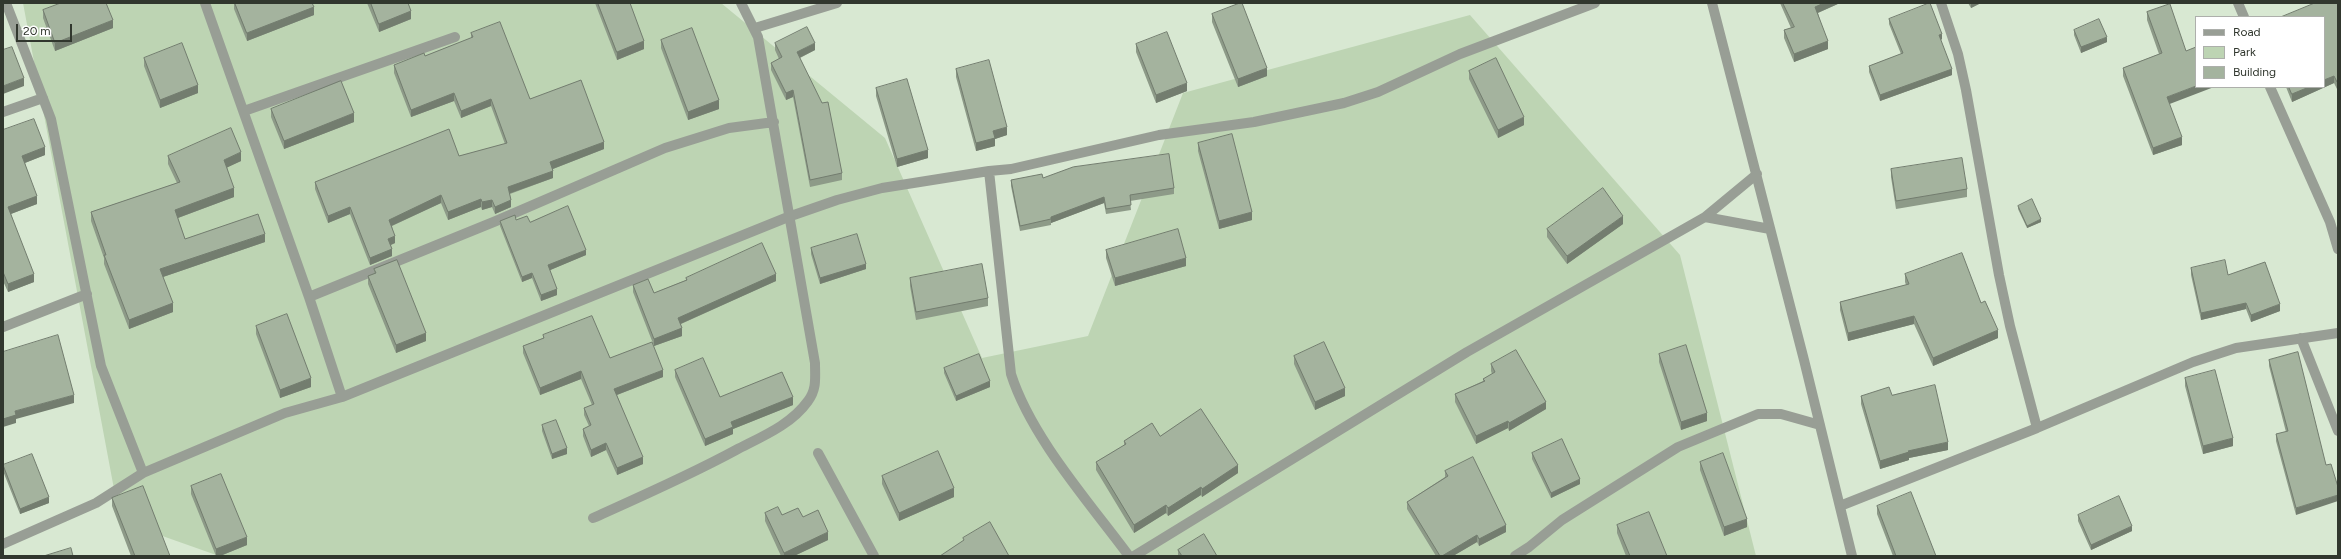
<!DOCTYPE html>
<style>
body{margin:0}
#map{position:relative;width:2341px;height:559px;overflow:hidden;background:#d8e8d2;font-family:Figtree,sans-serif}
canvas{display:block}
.frame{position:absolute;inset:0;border:4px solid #31372e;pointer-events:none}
.legend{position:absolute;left:2195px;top:16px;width:130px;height:72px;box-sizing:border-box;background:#fff;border:1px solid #adafab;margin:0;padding:5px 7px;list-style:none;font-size:12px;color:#31372e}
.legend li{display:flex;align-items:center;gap:8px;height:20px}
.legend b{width:20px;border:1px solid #adafab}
.scale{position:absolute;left:16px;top:24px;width:56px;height:18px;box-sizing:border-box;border:2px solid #31372e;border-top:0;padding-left:5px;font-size:12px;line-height:14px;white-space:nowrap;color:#31372e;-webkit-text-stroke:3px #fff;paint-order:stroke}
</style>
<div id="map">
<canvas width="2341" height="559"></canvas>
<div class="frame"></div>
<ul class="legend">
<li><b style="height:5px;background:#989e95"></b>Road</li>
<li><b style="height:11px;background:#bdd4b3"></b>Park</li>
<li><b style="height:11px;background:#a4b39e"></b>Building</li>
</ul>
<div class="scale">20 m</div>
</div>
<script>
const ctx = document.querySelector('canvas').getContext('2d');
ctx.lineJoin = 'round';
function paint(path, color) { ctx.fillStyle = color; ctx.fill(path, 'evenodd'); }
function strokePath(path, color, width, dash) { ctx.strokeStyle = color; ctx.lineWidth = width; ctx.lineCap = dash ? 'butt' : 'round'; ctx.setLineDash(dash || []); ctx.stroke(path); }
const green = new Path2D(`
 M23 3H721L885 138 982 358 1088 336 1183 93 1470 15 1680 255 1756 556H219L120 521Z`);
const minor = new Path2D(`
 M6 3 51 119 101 366 143 473
 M205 3 309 297 342 397
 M1712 3 1804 360 1852 556
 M1941 3 1958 54 1966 90 1999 275 2010 326 2037 428
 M2238 3 2244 17
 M755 28 837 3
 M2270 87 2330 222 2338 249
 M244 111 455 37
 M3 112 43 98
 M1705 217 1770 229
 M309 297 496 221 665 148 729 128 774 122
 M3 327 87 294
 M2301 338 2338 431
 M818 453 874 556
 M1840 506 2037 428 2193 362 2236 348 2338 333
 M593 518C642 496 690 475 736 450 761 437 791 425 808 401 817 389 815 378 815 363L758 37 741 3
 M3 544 96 503 143 473 285 413 342 397 788 217 837 200 882 188 989 171
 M1129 556C1089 502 1031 437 1011 374L989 171 1011 169 1159 135 1254 122 1344 103 1378 92 1460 54 1595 3
 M1134 556 1467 352 1705 217 1757 174
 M1515 556 1529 547 1562 520 1678 447 1758 414H1781L1820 425`);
const wall = new Path2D(`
 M234 3H312L314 15 247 41 234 9Z
 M367 3H408L411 19 379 32Z
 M595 3H630L644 49 617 60Z
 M1780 3H1840L1818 13 1828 49 1794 62 1784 38V30L1791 28Z
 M1968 3H1981L1971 8Z
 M2338 3 2337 89 2334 83 2292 102 2286 87H2324Z
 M2170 4 2169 104 2182 145 2153 155 2123 76V68L2159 54 2147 20V12Z
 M43 10 113 28 55 51 43 18Z
 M1212 14 1267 76 1238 87 1212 22Z
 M1889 19 1942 39 1940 40 1952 75 1880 101 1869 72V66L1901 54 1889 24Z
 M2074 30 2107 42 2081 53 2074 35Z
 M471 33 530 99 604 149 553 169V178L510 194 511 207 495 214 492 207 482 210 481 207 448 220 441 203 392 226 395 243 391 245 392 256 370 265 350 214 328 223 315 189V182L459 156 505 144 491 106 461 118 454 101 411 117 394 73V65L425 56 471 38Z
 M661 40 719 109 688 120 661 48Z
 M775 43 815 50 800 58 842 173V180L810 187 793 97 786 100 771 70V63L779 59 775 50Z
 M1136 44 1187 91 1156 103 1136 52Z
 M144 58 198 93 160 108 144 66Z
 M956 69 1007 135 995 139V146L976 151 956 77Z
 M1469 71 1524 125 1498 138 1469 79Z
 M876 88 928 158 897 167 876 96Z
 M271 109 354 122 284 149 271 117Z
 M3 130 45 155 25 163 37 204 11 214 34 282 8 292 3 281Z
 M1198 143 1252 220 1219 229 1198 151Z
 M168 156 241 161 227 167 234 197 178 218 185 239 265 242 163 277 173 312 129 329 104 264V258L91 221V212L177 183 168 164Z
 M1891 169 1967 189V197L1896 209 1891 177Z
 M1043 178 1174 188V194L1130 201 1131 210 1106 214 1104 203 1051 223V225L1020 231 1011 186V180Z
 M2018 206 2041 222 2027 228 2018 209Z
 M516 220 586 255 550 270 557 295 541 301 532 278 522 282 500 226V221Z
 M1623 224 1567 264 1547 237V229Z
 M811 248 866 269 820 284 811 254Z
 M1106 250 1186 266 1115 286 1106 258Z
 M2191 268 2228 275 2280 311 2251 322 2246 309 2201 320 2191 275Z
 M374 269 426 341 396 353 368 284V276L374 273Z
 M1905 274 1981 303 1998 338 1933 366 1914 324 1848 341 1840 310V302L1906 285 1905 282Z
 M686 278 776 281 681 324 682 336 654 346 633 292V285L654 293 686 280Z
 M910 278 988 298V306L916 320 910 286Z
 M256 326 311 387 280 398 256 334Z
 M543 335 610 358 663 377 617 395 643 464 617 475 606 450 591 457 583 436V429L589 426 584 415V408L592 405 581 379 540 395 523 353V346L543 338Z
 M2298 352 2296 515 2276 441V434L2286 432 2269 366V360Z
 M1659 354 1707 421 1681 430 1659 362Z
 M1294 356 1345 396 1315 410 1294 364Z
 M1491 364 1546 409 1509 431 1508 428 1476 444 1455 402V394L1483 381V379L1492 374 1491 371Z
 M944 368 990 387 956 401 944 373Z
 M675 370 720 397 793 405 733 429V434L705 446 675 377Z
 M2185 378 2233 446 2203 454 2185 386Z
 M1892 395 1948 450 1909 458V460L1880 469 1861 404V396Z
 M542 425 567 454 552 459 542 431Z
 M1160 436 1238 473 1202 497 1201 495 1168 516 1166 513 1134 533 1096 470V462L1124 446V441Z
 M1532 453 1580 484 1551 498 1532 459Z
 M1700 462 1747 527 1724 536 1700 470Z
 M3 465 49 503 20 514 3 471Z
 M1445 471 1506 532 1479 546 1477 542 1453 556H1436L1407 509V502L1445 477Z
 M882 476 954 497 899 521 882 484Z
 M191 486 247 545 220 556H216L191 494Z
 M112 498 170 556H131L112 506Z
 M1877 506 1936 556H1893L1877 514Z
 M765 513 803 517 828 540 794 556H781L765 521Z
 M2078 515 2132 531 2091 550 2078 521Z
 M1617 525 1667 556H1626L1617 533Z
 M1178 550 1217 556H1178Z`);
const shadedWall = new Path2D(`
 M1824 3H1840L1815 14V7Z
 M1971 3H1981L1971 8Z
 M314 7V15L247 41V33Z
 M411 11V19L379 32V24Z
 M113 20V28L55 51V43Z
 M1942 34V39L1939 41V35Z
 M2107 37V42L2081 53V47Z
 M644 41V49L617 60V52Z
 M1828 41V49L1794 62V54Z
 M815 43V50L797 59V52Z
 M1267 68V76L1238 87V79Z
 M1952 69V75L1880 101V95Z
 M2334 76V83L2292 102V94L2309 87H2324V80Z
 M24 78V86L3 94V86Z
 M2338 81V89H2337V82Z
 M1187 83V91L1156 103V95Z
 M198 85V93L160 108V100Z
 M2196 86V87H2214L2167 105V97Z
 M793 90V97L786 100V93Z
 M454 93V101L411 117V110Z
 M491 99V106L461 118V111Z
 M719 100V109L688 120V112Z
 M354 113V122L284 149V141Z
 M1524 117V125L1498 138V130Z
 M1007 127V135L995 139V146L976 151V143L993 131Z
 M2182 137V145L2153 155V148Z
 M604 142V149L550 170V162Z
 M45 147V155L22 164V156Z
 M928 150V158L897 167V159Z
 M241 152V161L224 169V160Z
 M553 171V178L508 194V187Z
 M234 188V197L175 219V210Z
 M441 195V203L389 227V220Z
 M37 196V204L8 215V207Z
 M1104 197V203L1051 223V217Z
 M481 199V207L448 220V212Z
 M492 200V207L482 210V202Z
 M511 200V207L495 214V207Z
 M350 207V214L328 223V216Z
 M1252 212V220L1219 229V221Z
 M1623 216V224L1567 264V256Z
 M2041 219V222L2027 228V226Z
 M265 234V242L160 278V269Z
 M395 236V243L388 246V239Z
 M392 249V256L370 265V258Z
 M586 250V255L548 271V265Z
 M1186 258V266L1115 286V278Z
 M866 264V269L820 284V278Z
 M532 273V278L522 282V277Z
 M34 274V282L8 292V284Z
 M776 274V281L678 325V318Z
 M557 289V295L541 301V295Z
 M173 303V312L129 329V320Z
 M2246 303V309L2201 320V313Z
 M2280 304V311L2251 322V315Z
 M1914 316V324L1848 341V333Z
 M682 328V336L654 346V339Z
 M1998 330V338L1933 366V358Z
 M426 333V341L396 353V345Z
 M663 370V377L614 396V389Z
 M581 371V379L540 395V388Z
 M311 378V387L280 398V390Z
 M990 381V387L956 401V396Z
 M1345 388V396L1315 410V402Z
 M74 395V403L16 419V423L3 427V419L15 411Z
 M793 397V405L733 429V434L705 446V439L731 422Z
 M1546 402V409L1509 431V423Z
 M1707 413V421L1681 430V422Z
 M1508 421V428L1476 444V436Z
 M2233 438V446L2203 454V446Z
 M1948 442V450L1909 458V460L1880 469V461L1908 451Z
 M606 443V450L591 457V450Z
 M567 448V454L552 459V454Z
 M643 457V464L617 475V468Z
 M1238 465V473L1202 497V489Z
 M1580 479V484L1551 498V493Z
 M1201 487V495L1168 516V508Z
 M954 488V497L899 521V513Z
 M2338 495V501L2296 515V508Z
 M49 497V503L20 514V509Z
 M1166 505V513L1134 533V525Z
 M1747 519V527L1724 536V527Z
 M1506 525V532L1479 546V539Z
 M2132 526V531L2091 550V545Z
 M828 532V540L794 556H784V553Z
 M1477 535V542L1453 556H1442Z
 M247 537V545L220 556H216V549Z`);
const building = new Path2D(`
 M61 3H106L113 20 55 43 43 10Z
 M235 3H312L314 7 247 33Z
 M371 3H408L411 11 379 24Z
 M598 3H630L644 41 617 52Z
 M1240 3H1242L1267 68 1238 79 1212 14Z
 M1783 3H1824L1815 7 1828 41 1794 54 1784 30 1794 27Z
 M1930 3 1942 34 1939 35 1952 69 1880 95 1869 66 1903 53 1889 19Z
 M2315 3H2338V81L2337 82 2334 76 2324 80V17H2281Z
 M2170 4 2186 51 2196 47V86L2167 97 2182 137 2153 148 2123 68 2162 53 2147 12Z
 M2099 19 2107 37 2081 47 2074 30Z
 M500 22 530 99 581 80 604 142 550 162 553 171 508 187 511 200 495 207 492 200 482 202 481 199 448 212 441 195 389 220 395 236 388 239 392 249 370 258 350 207 328 216 315 182 449 129 459 156 507 143 491 99 461 111 454 93 411 110 394 65 424 53 425 56 473 37 471 33Z
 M807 27 815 43 797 52 822 103 828 102 842 173 810 180 793 90 786 93 771 63 782 57 775 43Z
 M692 28 719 100 688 112 661 40Z
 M1167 32 1187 83 1156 95 1136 44Z
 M182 43 198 85 160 100 144 58Z
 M12 47 24 78 3 86V50Z
 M1496 58 1524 117 1498 130 1469 71Z
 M989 60 1007 127 993 131 995 138 976 143 956 69Z
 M907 79 928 150 897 159 876 88Z
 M341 81 354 113 284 141 271 109Z
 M2289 87H2309L2292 94Z
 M34 119 45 147 22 156 37 196 8 207 34 274 8 284 3 272V130Z
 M231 128 241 152 224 160 234 188 175 210 185 239 258 214 265 234 160 269 173 303 129 320 104 255H106L91 212 180 182 168 156Z
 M1232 134 1252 212 1219 221 1198 143Z
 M1169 154 1174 188 1130 195 1131 205 1106 209 1104 197 1051 217V219L1020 226 1011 180 1042 174 1043 178 1073 167Z
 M1962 158 1967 189 1896 201 1891 169Z
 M1603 188 1623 216 1567 256 1547 229Z
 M2032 199 2041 219 2027 226 2018 206Z
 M568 206 586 250 548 265 557 289 541 295 532 273 522 277 500 221 515 215 516 220 527 216 530 222Z
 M1178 229 1186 258 1115 278 1106 250Z
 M857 234 866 264 820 278 811 248Z
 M762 243 776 274 678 318 682 328 654 339 633 285 648 279 654 293 687 280 686 278Z
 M1962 253 1981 303 1985 301 1998 330 1933 358 1914 316 1848 333 1840 302 1909 284 1905 274Z
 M397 260 426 333 396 345 368 276 376 273 374 269Z
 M2225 260 2228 275 2265 262 2280 304 2251 315 2246 303 2201 313 2191 268Z
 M982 264 988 298 916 312 910 278Z
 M287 314 311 378 280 390 256 326Z
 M592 316 610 358 652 342 663 370 614 389 643 457 617 468 606 443 591 450 583 429 591 425 584 408 594 404 581 371 540 388 523 346 544 338 543 335Z
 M58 335 74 395 15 411 16 415 3 419V352Z
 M1324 342 1345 388 1315 402 1294 356Z
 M1686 345 1707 413 1681 422 1659 354Z
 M1516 350 1546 402 1509 423 1508 421 1476 436 1455 394 1485 381 1483 379 1495 372 1491 364Z
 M2298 352 2326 465 2331 464 2338 487V495L2296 508 2276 434 2288 431 2269 360Z
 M979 354 990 381 956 396 944 368Z
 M703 358 720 397 782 372 793 397 731 422 733 427 705 439 675 370Z
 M2215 370 2233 438 2203 446 2185 378Z
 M1935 385 1948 442 1908 451 1909 452 1880 461 1861 396 1889 387 1892 395Z
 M1201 409 1238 465 1202 489 1201 487 1168 508 1166 505 1134 525 1096 462 1126 444 1124 441 1152 423 1160 436Z
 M556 420 567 448 552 454 542 425Z
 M1562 439 1580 479 1551 493 1532 453Z
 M938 451 954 488 899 513 882 476Z
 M1723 453 1747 519 1724 527 1700 462Z
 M32 454 49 497 20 509 3 465Z
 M1473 457 1506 525 1479 539 1477 535 1442 556H1440L1407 502 1448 476 1445 471Z
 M221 474 247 537 216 549 191 486Z
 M143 486 170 556H135L112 498Z
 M1911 492 1936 556H1896L1877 506Z
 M2119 496 2132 526 2091 545 2078 515Z
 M778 507 782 515 798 508 803 517 818 510 828 532 784 553 765 513Z
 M1649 512 1667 556H1630L1617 525Z
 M990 522 1009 556H940L964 540 963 538Z
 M1204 534 1217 556H1182L1178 550Z
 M71 548 73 556H44Z`);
paint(green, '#bdd4b3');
strokePath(minor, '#989e95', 10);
paint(wall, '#8d9a88');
paint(shadedWall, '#737d6f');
paint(building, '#a4b39e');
strokePath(building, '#737d6f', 1);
</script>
